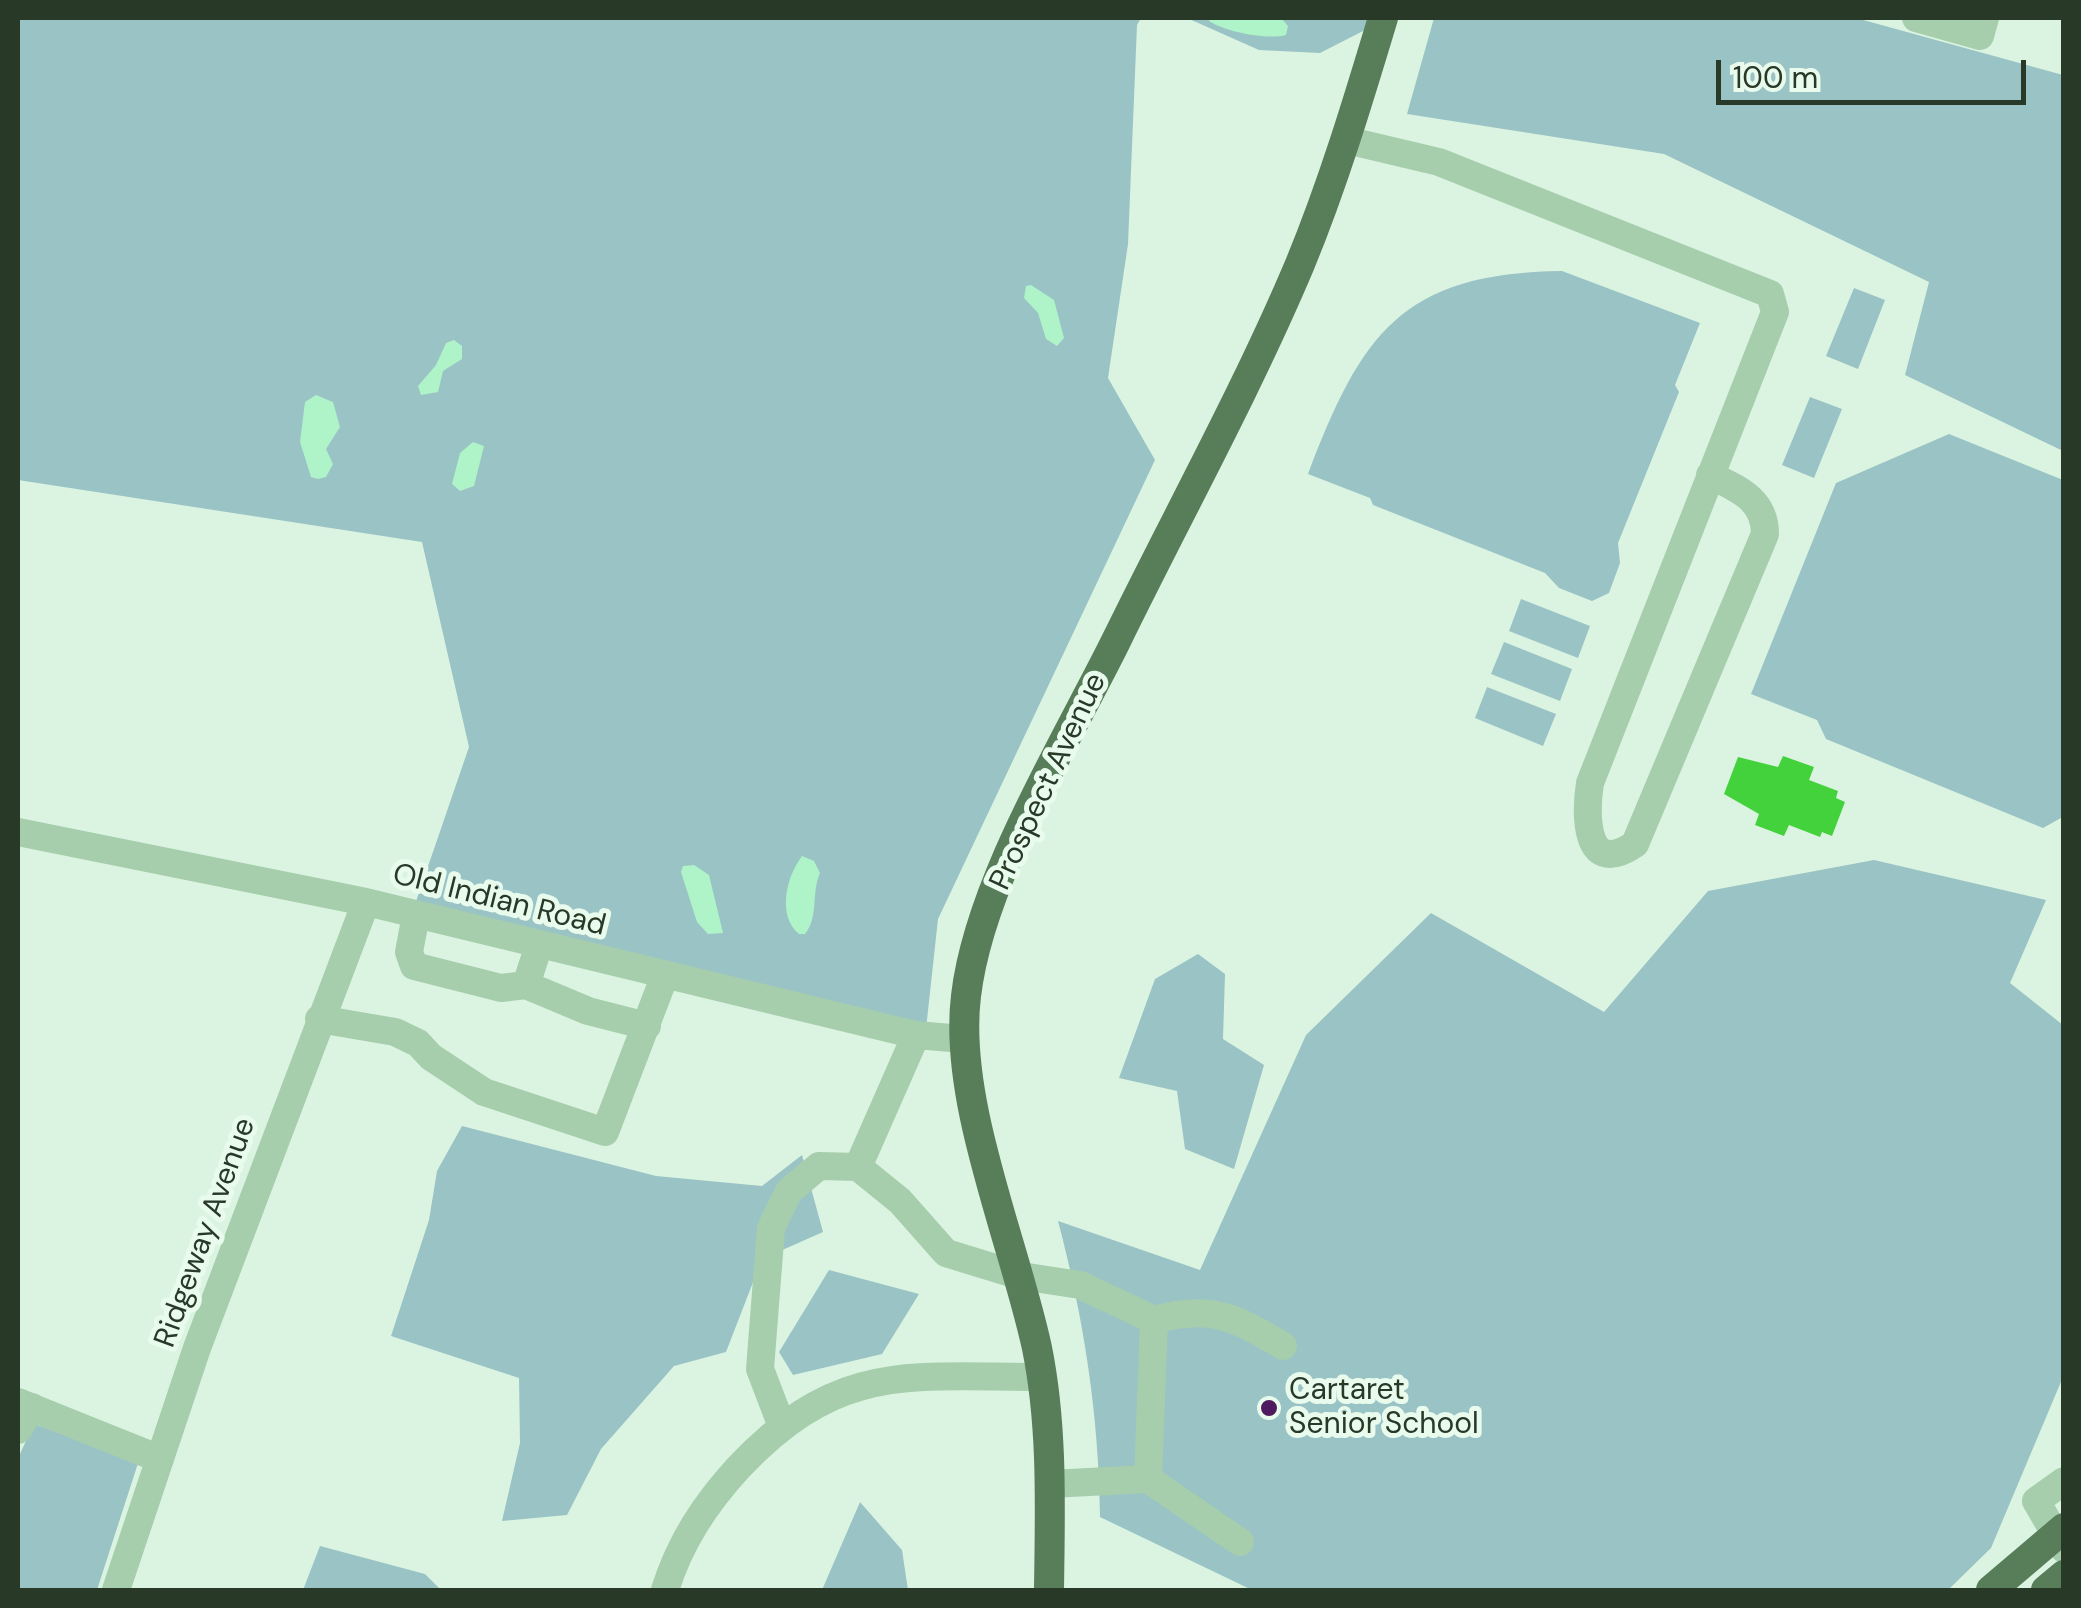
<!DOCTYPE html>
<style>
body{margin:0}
#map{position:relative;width:2081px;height:1608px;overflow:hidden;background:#dbf4e1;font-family:"DM Sans",sans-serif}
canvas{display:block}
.frame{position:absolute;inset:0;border:20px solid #283928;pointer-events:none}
.scale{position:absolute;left:1716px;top:60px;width:310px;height:45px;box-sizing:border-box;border:5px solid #283928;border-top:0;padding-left:12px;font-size:30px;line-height:35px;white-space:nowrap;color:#283928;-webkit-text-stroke:8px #e8fbed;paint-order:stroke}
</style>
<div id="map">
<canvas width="2081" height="1608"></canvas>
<div class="frame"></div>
<div class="scale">100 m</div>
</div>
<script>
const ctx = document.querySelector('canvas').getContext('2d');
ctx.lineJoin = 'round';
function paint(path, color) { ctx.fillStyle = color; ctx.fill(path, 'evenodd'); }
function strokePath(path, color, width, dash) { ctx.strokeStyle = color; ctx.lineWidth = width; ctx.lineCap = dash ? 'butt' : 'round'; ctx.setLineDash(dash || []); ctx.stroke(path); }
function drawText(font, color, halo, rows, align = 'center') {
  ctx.font = font + ' "DM Sans",sans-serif'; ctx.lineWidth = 10; ctx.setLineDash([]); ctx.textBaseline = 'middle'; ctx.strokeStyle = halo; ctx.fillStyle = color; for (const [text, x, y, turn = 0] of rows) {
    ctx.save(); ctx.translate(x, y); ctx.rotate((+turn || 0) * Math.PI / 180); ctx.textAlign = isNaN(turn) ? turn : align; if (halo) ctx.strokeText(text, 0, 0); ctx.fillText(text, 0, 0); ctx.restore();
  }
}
const green = new Path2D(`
 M18 18H1141L1137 25 1128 244 1108 378 1155 460 938 919 926 1029 412 913 469 747 422 542 18 480Z
 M1187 18H1372L1369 28 1320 53 1259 50Z
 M1434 18H1856L2063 75V451L1905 375 1929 282 1664 154 1407 114Z
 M1562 271 1700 323 1675 385 1679 392 1618 543 1620 563 1609 593 1592 601 1559 588 1545 573 1373 505 1370 498 1308 474C1361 335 1401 273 1562 271Z
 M1854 288 1885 300 1858 369 1826 356Z
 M1810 397 1842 409 1814 478 1782 465Z
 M1949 434 2063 480V811L2061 818 2043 828 1826 739 1817 720 1751 694 1836 483Z
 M1521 599 1590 626 1578 658 1509 631Z
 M1504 642 1572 669 1560 701 1491 674Z
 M1487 687 1556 714 1543 746 1475 718Z
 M1874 860 2046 900 2010 983 2063 1025V1377L1991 1548 1948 1590H1252L1100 1517C1099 1416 1084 1319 1058 1221L1200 1270 1306 1035 1431 913 1604 1012 1708 891Z
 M1198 954 1225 974 1223 1039 1264 1065 1234 1169 1185 1149 1177 1091 1119 1078 1155 979Z
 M462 1126 656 1176 762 1186 802 1155 823 1232 762 1259 726 1352 674 1366 601 1449 567 1515 502 1521 520 1443 519 1378 391 1336 429 1220 437 1171Z
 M829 1270 919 1294 882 1354 793 1375 779 1352Z
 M34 1424 140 1457 97 1590H18V1458Z
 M860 1502 902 1550 908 1590H822Z
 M320 1546 425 1574 441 1590H303Z`);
const sand = new Path2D(`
 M1211 18H1281L1288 26 1286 35C1267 40 1226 32 1209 21Z
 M1031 285 1054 300 1064 338 1057 346 1046 339 1038 313 1024 298 1026 286Z
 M454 340 462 346V359L443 371 438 392 421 395 418 386 436 365 446 343Z
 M316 395 333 402 340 427 326 449 333 464 326 477 318 479 311 477 300 442 305 402Z
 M473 442 484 446 474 486 460 491 452 484 460 453Z
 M802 856 814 861 820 873C811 893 819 917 805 934H799C777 916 786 877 802 856Z
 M694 865 709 875 723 933 708 934 697 922 681 872 683 866Z`);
const building = new Path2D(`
 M1783 756 1814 767 1809 780 1838 791 1836 798 1845 802 1832 836 1822 832 1820 837 1789 825 1784 836 1755 825 1759 814 1724 794 1738 757 1778 767Z`);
const minor = new Path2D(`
 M1916 18 1980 36 1985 18
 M1346 140 1439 162 1770 294 1775 312 1590 783C1585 813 1584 879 1635 844L1765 534C1765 499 1738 489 1710 475
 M18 832 366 902 916 1035 963 1039
 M416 915 409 952 414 966 501 988 526 985
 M539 945 526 985 588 1011 647 1026
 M319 1019 395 1032 418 1043 431 1057 484 1092 605 1132 665 975
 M858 1167 916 1035
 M18 1402 160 1459
 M781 1424 760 1369 771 1228 789 1191 819 1166 858 1167 900 1201 946 1253 1021 1276 1080 1285 1154 1320C1210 1304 1235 1317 1283 1346
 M18 1430 32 1407
 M1148 1479 1154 1320
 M2064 1481 2036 1501 2064 1549
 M1050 1484 1148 1479 1240 1542
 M116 1590 197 1348 366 902
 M665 1590C680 1542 705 1504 739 1467 839 1362 906 1377 1041 1377`);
const major = new Path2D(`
 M1049 1590C1050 1510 1053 1427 1037 1348 1014 1241 953 1102 966 996 979 883 1065 744 1116 641 1177 516 1246 392 1300 264 1333 184 1358 101 1383 18
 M1991 1590 2064 1528
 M2046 1590 2064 1575`);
const markers = [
 [1269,1408,10,"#4f195f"]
];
const streetNames = [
 ["Prospect Avenue",1049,782,-65],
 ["Old Indian Road",499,901,14],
 ["Ridgeway Avenue",206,1233,-70]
];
const poiNames = [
 ["Cartaret",1289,1391],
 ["Senior School",1289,1425]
];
paint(green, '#9ac3c5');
paint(sand, '#aff3c8');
paint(building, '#43d23c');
strokePath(minor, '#a6cead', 28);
strokePath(major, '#577d59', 30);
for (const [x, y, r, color] of markers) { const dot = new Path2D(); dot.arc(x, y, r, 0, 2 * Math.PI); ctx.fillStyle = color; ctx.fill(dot); strokePath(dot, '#e8fbed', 4); }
drawText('30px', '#283928', '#e8fbed', streetNames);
drawText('30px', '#283928', '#e8fbed', poiNames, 'left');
</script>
